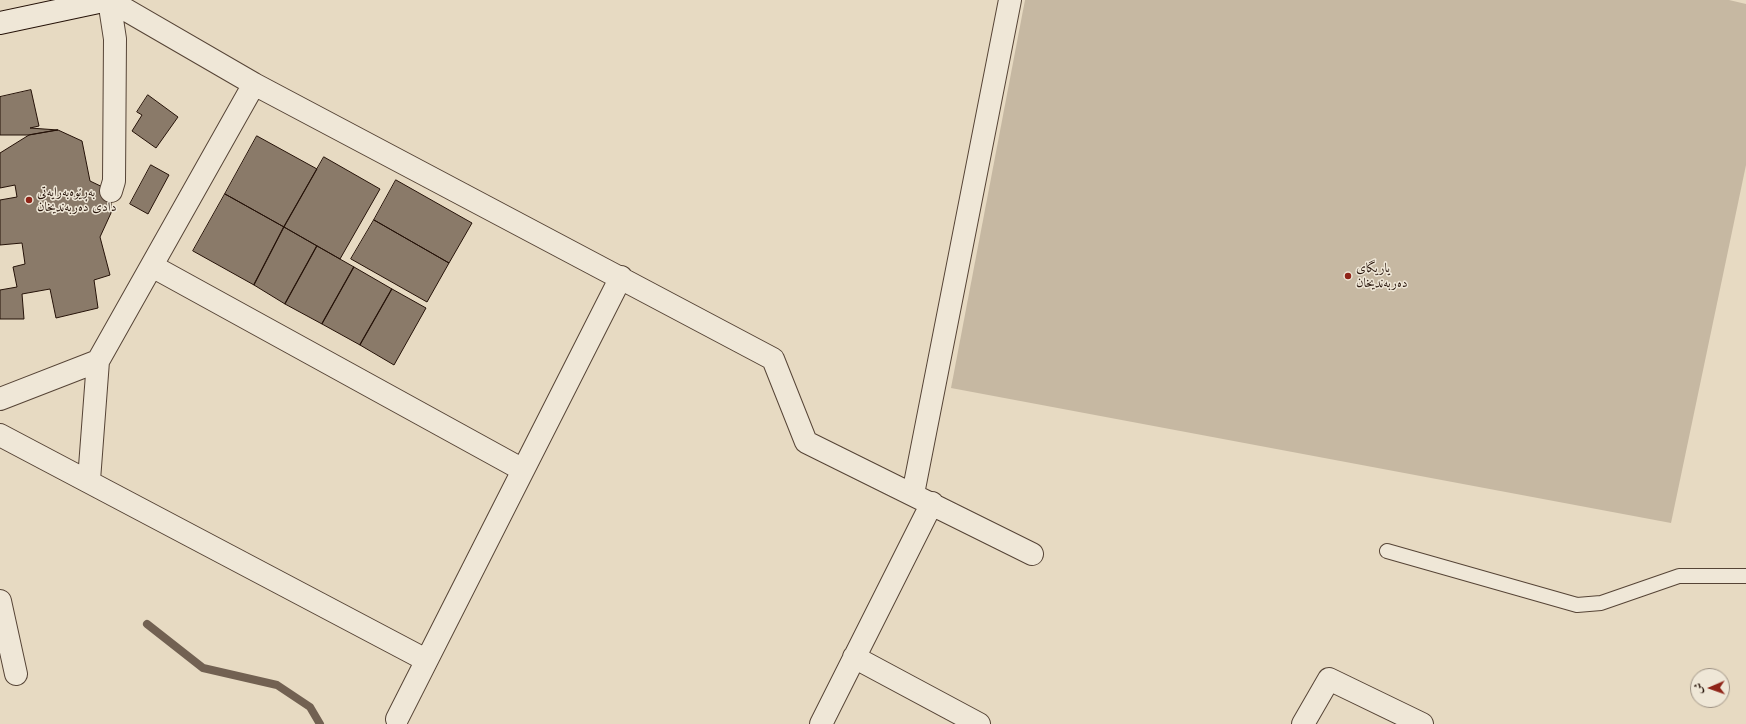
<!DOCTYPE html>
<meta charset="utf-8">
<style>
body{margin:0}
#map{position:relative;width:1746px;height:724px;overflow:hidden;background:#e7dac2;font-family:Cardo,Amiri,serif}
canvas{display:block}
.north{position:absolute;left:1690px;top:668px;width:40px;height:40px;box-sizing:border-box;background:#efe7d7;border:1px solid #9e9284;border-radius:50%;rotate:268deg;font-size:11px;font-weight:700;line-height:16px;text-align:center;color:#251208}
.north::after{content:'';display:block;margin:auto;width:14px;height:18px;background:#8f2418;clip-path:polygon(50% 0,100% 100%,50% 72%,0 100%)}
</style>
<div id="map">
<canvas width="1746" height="724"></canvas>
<div class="north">ش</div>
</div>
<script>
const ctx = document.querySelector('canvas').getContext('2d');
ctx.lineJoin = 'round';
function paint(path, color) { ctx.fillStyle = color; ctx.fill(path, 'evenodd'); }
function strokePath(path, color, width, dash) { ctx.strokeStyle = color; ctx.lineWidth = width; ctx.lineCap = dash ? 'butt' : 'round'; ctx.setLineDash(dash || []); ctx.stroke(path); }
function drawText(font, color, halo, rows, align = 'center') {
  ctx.font = font + ' Cardo,Amiri,serif'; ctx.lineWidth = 3; ctx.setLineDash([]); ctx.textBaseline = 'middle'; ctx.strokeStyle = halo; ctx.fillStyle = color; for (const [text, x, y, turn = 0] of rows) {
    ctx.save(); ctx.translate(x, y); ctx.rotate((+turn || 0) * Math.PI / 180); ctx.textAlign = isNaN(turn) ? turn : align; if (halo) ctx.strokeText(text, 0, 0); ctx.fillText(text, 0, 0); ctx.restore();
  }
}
const green = new Path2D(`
 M1025 0H1729L1746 4V165L1671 523 951 388Z`);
const stream = new Path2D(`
 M147 624 203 668 277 685 310 707 320 724`);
const building = new Path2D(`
 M31 90 39 126 30 128 58 130 29 135H0V97Z
 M148 95 178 117 156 148 132 131 142 115 137 112Z
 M58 130 82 141 90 181 111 191V213L100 237 110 275 94 280 98 308 56 318 50 289 22 294 24 319H0V290L17 287 13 267 25 264 22 243 0 245V200L17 197 15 185 0 188V153L29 135Z
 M257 136 317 169 284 227 225 194Z
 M324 157 380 189 340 259 284 227Z
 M151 165 169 175 148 214 130 204Z
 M396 180 472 223 449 263 374 220Z
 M225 194 284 227 254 285 193 251Z
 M374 220 449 263 427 302 351 259Z
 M284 227 317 246 285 304 254 285Z
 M317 246 354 267 322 324 285 304Z
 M354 267 392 289 360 345 322 324Z
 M392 289 426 308 394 365 360 345Z`);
const lane = new Path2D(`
 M1387 551 1577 605 1601 603 1679 576H1746`);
const street = new Path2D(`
 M109 0 254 84 773 359 806 442 1032 554
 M109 0 115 39 114 181 111 191
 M152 266 523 470
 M0 399 98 361
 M0 435 426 660
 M89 480 98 361 254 84
 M913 494 1010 0
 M0 601 16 674
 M854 657 979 724
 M397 719 621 277
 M821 724 932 503
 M1303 724 1329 679 1422 724`);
const secondary = new Path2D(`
 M0 23 108 0`);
const markers = [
 [29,200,4,"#8f2418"],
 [1348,276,4,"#8f2418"]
];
const poiNames = [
 ["به‌ڕێوه‌به‌رایه‌تى",37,193],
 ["دادى ده‌ربه‌ندیخان",37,208],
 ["یاریگاى",1356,269],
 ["ده‌ربه‌ندیخان",1356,284]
];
paint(green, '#c6b8a2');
strokePath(stream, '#726152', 8);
paint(building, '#8a7a69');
strokePath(building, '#251208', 1);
strokePath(lane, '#564436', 16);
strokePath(street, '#564436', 24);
strokePath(secondary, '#251208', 24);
strokePath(lane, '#efe7d7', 14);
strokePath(street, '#efe7d7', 22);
strokePath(secondary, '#efe7d7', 22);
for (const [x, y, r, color] of markers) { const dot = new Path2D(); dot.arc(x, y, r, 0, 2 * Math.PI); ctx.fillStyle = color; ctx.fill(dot); strokePath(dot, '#efe7d7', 1.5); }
drawText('13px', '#251208', '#efe7d7', poiNames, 'left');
</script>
